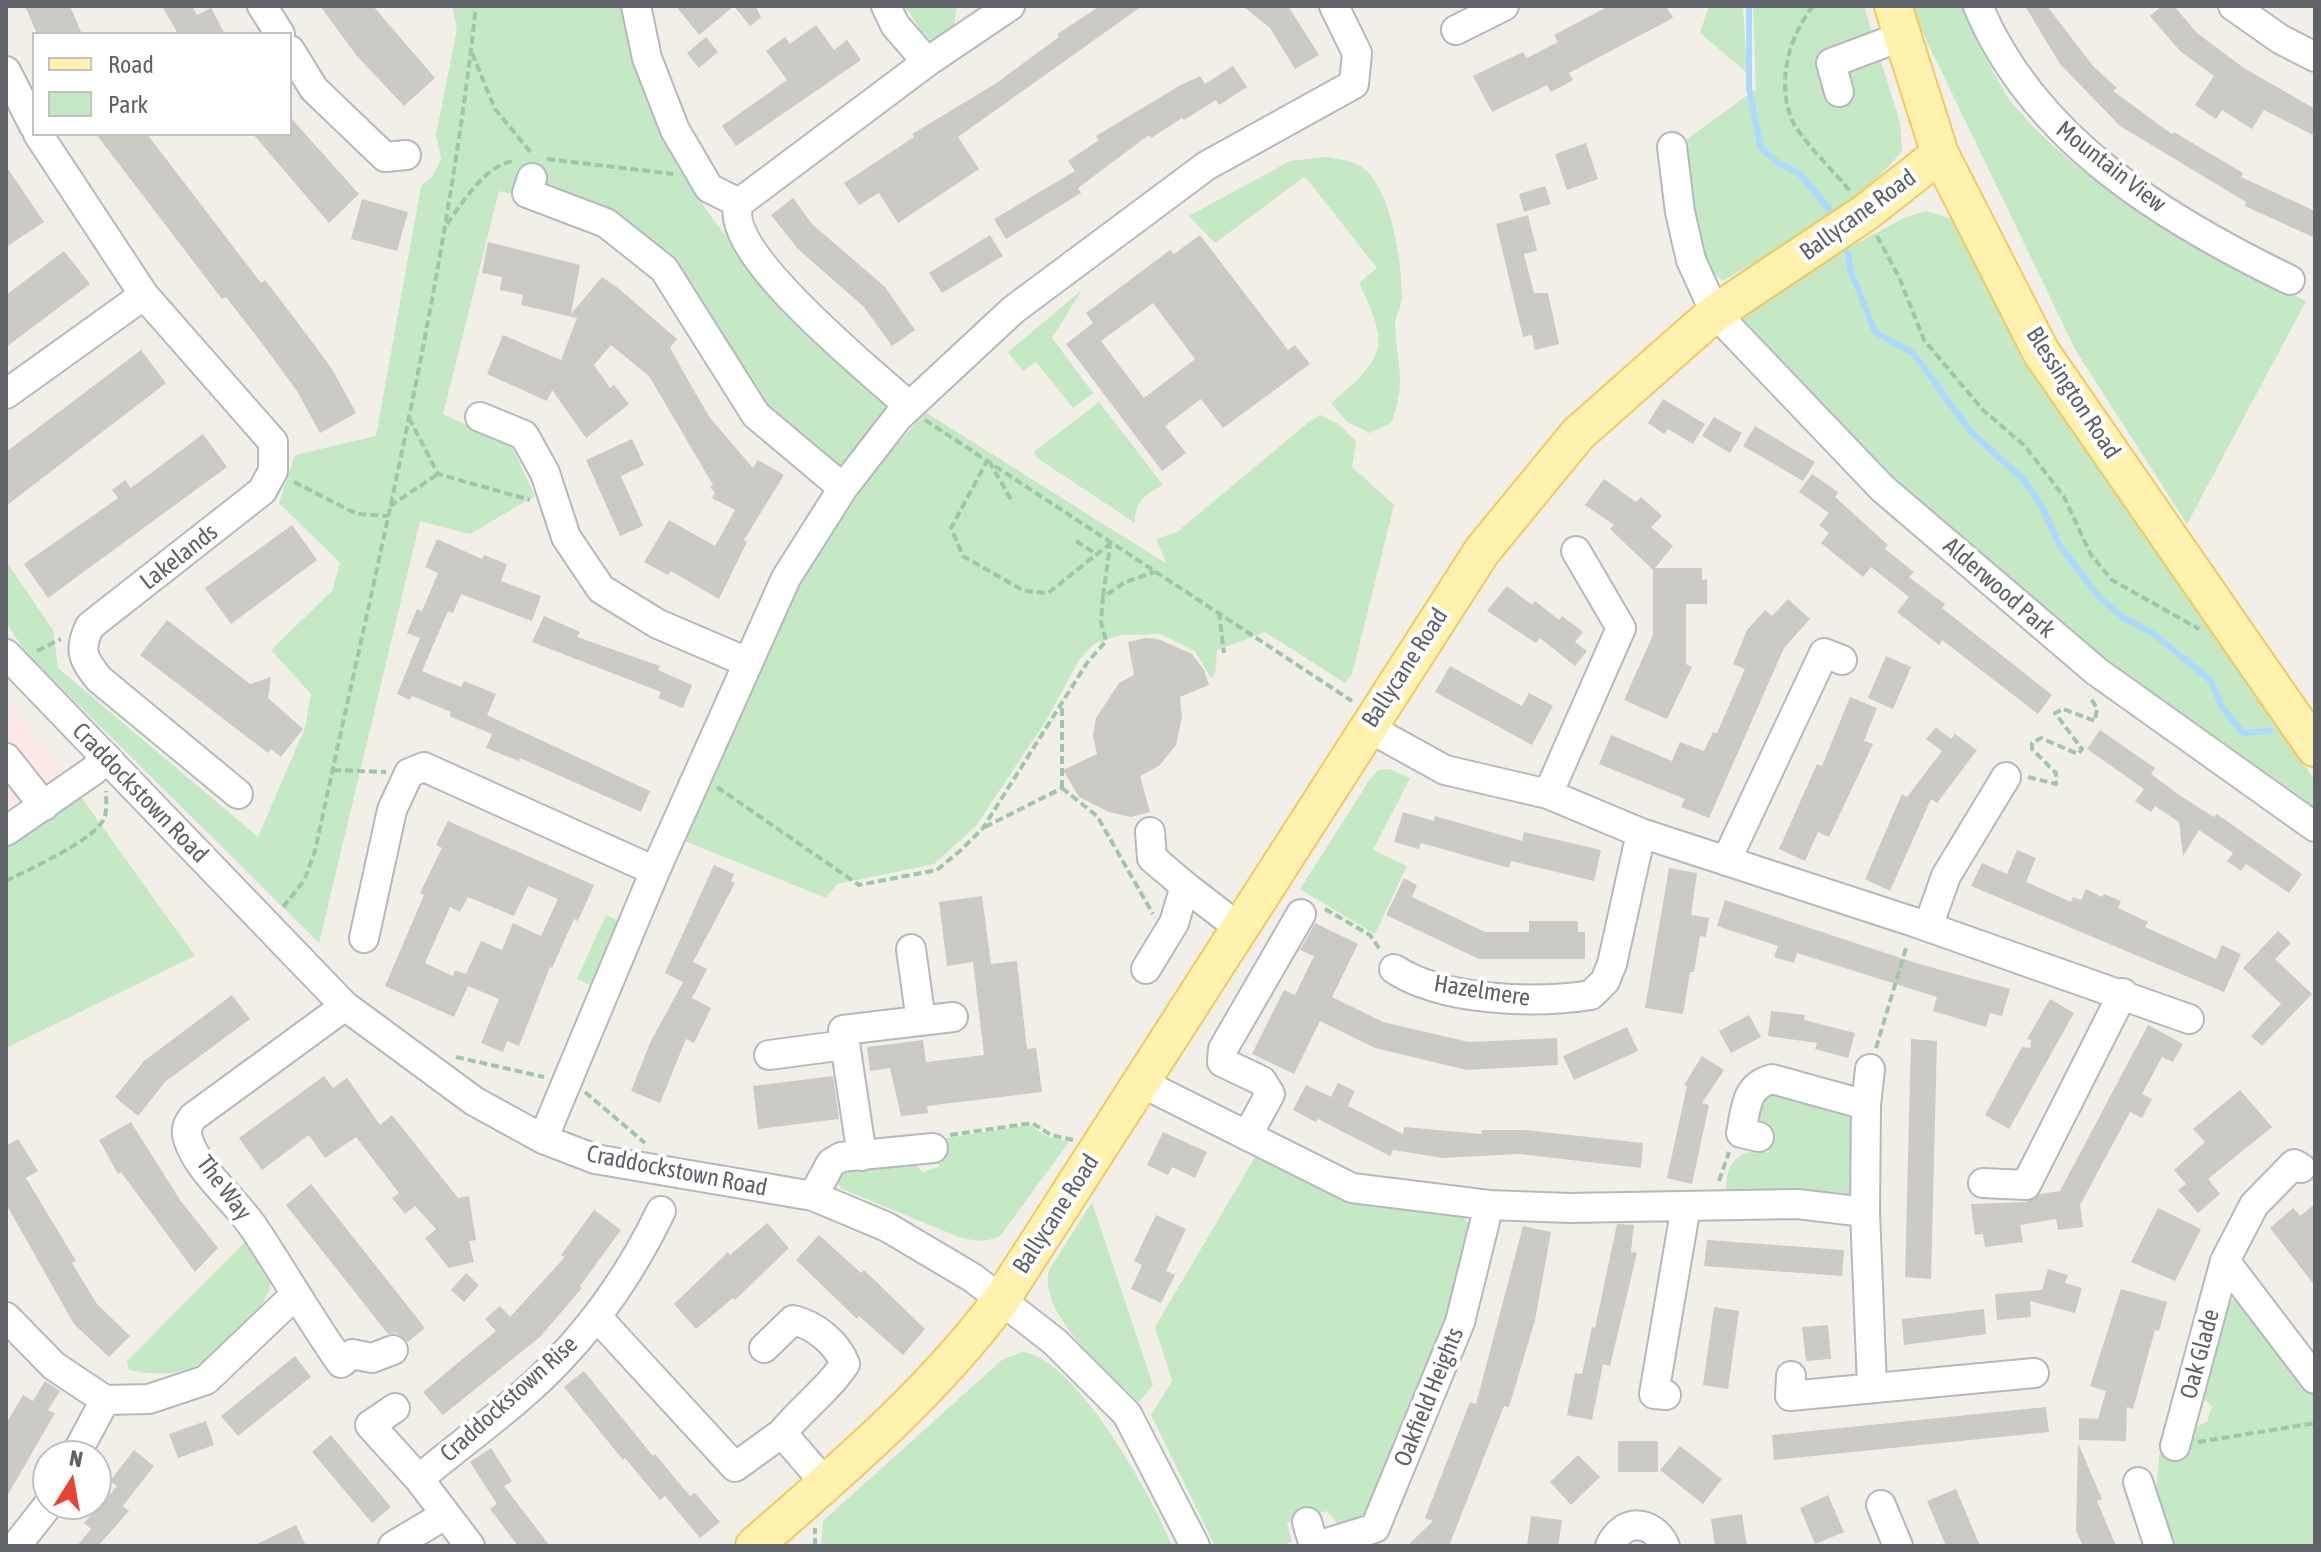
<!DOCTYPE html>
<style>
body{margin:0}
#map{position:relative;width:2321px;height:1552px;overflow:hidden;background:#f1efe8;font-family:"Asap Condensed",sans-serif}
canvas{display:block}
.frame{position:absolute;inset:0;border:8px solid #5f6368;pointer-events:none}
.legend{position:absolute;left:32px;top:32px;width:260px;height:104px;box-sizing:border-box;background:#fff;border:2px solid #bfc1c3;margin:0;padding:10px 14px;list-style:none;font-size:24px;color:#5f6368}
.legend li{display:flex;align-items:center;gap:16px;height:40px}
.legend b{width:40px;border:2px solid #bfc1c3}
.north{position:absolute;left:32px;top:1440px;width:80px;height:80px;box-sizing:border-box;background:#fff;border:2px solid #bfc1c3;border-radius:50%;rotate:11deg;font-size:22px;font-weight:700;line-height:32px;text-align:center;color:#5f6368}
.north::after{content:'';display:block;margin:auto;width:28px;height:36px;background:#ea4335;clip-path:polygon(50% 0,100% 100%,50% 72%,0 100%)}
</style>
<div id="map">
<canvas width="2321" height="1552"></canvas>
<div class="frame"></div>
<ul class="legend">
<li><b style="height:10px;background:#fff2af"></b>Road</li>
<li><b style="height:22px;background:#c5e8c5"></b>Park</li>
</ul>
<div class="north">N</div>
</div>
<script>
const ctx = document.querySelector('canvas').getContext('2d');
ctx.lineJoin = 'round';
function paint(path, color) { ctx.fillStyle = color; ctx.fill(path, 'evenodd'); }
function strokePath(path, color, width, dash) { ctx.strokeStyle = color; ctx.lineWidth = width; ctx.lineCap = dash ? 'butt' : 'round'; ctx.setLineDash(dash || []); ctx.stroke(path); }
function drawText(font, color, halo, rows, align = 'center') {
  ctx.font = font + ' "Asap Condensed",sans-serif'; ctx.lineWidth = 8; ctx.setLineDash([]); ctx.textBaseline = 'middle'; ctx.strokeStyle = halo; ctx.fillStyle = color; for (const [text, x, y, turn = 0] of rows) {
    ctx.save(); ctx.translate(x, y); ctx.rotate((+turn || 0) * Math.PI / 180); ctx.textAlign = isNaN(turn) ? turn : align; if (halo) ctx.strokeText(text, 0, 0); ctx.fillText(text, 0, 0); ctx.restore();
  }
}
const medical = new Path2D(`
 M6 697 74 787 6 834Z`);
const green = new Path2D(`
 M452 6H626L637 54 677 166 714 221 789 311 894 406 839 474 763 410 611 218 499 191 443 414 512 447 535 496 470 534 420 521 319 943 27 654 6 623V561L53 630 58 668 258 837 305 728 311 694 271 650 332 591 340 563 279 503 295 455 376 436 421 186 433 176 441 159 436 135 457 29Z
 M905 6H957L953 34 939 41 926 38Z
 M1709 6H1743L1747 73 1700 33Z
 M1753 6H1864L1900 123 1902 151C1858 205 1783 247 1723 281L1694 258 1676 147 1756 89Z
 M1910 6H1963C1978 37 1995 84 2017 109 2094 196 2203 251 2306 301L2187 524 2076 351Z
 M1327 157C1337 159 1349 160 1358 165 1391 181 1402 263 1402 296 1402 306 1395 316 1395 326 1397 365 1407 384 1391 423L1370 433 1347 422 1331 403C1384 359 1391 347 1359 283L1377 268 1311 184 1304 177 1215 243 1189 216 1290 161Z
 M1926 211 1952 219 2315 781V822L2098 667 1885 485 1732 316 1799 274 1906 217Z
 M1082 290 1052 338 1093 393 1073 408 1036 362 1023 371 1008 352Z
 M1099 402 1163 485C1145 495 1135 501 1135 523L1037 458 1034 452Z
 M925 412 1167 564 1156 539 1177 532 1310 421 1321 415 1338 424 1356 441 1352 467 1394 505 1352 674 1345 683 1265 632 1217 650 1215 674 1211 678 1195 651 1160 634 1121 635 1094 644 1079 660 1047 719 976 826 934 864 837 884 826 898 677 838C730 721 780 603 855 497 876 467 901 440 925 412Z
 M1389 769 1410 778 1373 850 1407 866 1375 934 1300 889 1369 781 1378 770Z
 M74 787 195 956 6 1048V834Z
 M606 915 623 923 594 987 577 979Z
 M1771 1092 1844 1112 1856 1124 1863 1184 1848 1204 1735 1194 1726 1190C1726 1162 1740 1146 1769 1153L1771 1130C1751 1119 1758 1105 1771 1092Z
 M1030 1125 1046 1136 1069 1142 1000 1236C985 1243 974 1241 959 1237L842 1189 835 1180 838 1171 909 1159 923 1172 939 1167 935 1140Z
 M1258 1152 1461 1213 1473 1231 1445 1320 1368 1519 1341 1528 1327 1511 1287 1523 1292 1542 1278 1546H1215L1151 1415 1172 1381 1155 1327Z
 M1092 1202 1153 1385 1139 1402C1110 1374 1037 1314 1049 1270Z
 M247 1240C256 1253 271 1267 270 1284 270 1307 213 1360 191 1368 172 1375 149 1375 129 1370L127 1361Z
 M2235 1298C2256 1305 2313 1376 2315 1397 2320 1446 2315 1497 2315 1546H2169L2155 1502 2160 1448C2183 1442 2187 1429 2207 1422L2212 1406 2202 1397 2224 1308Z
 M1023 1352C1077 1359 1153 1498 1172 1546H821L823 1521 1003 1359Z`);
const stream = new Path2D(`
 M1749 6V88L1761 148 1778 163 1799 173 1829 209
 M1848 252 1850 269 1875 332 1913 353 1971 432 2023 479 2042 507 2060 546 2100 598 2124 618 2154 634 2211 681 2222 707 2243 733 2270 731`);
const building = new Path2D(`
 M25 6H70L82 34H37Z
 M162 6H192L197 15 211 8 225 34H178Z
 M320 6H373L435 78 404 106 357 56Z
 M676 6H756L761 18 750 26 734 6 699 35Z
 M1100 6H1142L958 137 979 169 898 223 879 193 859 205 844 183 914 137 912 134 995 84 1059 37 1057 34Z
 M1243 6H1288L1319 55 1295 69 1270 28Z
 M1609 6H1666L1673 18 1569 73 1573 80 1551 92 1547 85 1492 112 1473 76 1523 52 1527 58 1558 42 1554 35Z
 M2025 6H2047L2093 66 2117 88 2113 91 2172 134 2174 132 2243 173 2241 177 2315 211V238L2245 206 2246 202 2120 126 2060 64Z
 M2162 6H2174L2197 33 2244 68 2315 109V136L2264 110 2252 129 2222 110 2216 119 2195 105 2214 76 2180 51 2150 16Z
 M816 25 834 50 847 40 861 60 736 146 722 126 787 80 766 51 785 37 790 44Z
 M706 37 718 52 699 68 687 53Z
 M1233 66 1247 87 1219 105 1216 100 1184 120 1182 118 1151 138 1149 135 1078 188 1081 193 1006 239 994 219 1075 171 1068 161 1099 140 1096 136 1179 86 1200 76 1205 84Z
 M290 117 359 194 329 223 253 134H290Z
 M96 134H147L261 283 265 280 298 323 332 369 356 413 320 433 297 391 261 342 226 297 222 299Z
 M1586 143 1598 179 1567 190 1555 154Z
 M6 166 44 222 6 247Z
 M1545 186 1551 204 1524 212 1519 194Z
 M793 198 812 224 885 287 915 330 892 346 864 307 798 249 771 215Z
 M362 199 408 212 397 251 351 239Z
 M1528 215 1537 251 1524 254 1534 293H1548L1559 344 1535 350 1532 335 1523 337 1496 224Z
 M990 235 1003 256 942 293 929 273Z
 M1200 235 1288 350 1295 345 1310 364 1223 428 1201 399 1165 426 1186 453 1162 471 1066 344 1093 323 1086 313 1170 250 1174 254ZM1153 303 1195 359 1144 398 1101 341Z
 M488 242 580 265 571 314 602 277 618 288 677 339 670 348 693 389 710 418 753 468 758 460 784 475 744 540 747 542 719 599 671 571 668 575 644 562 669 520 715 546 735 510 712 498 715 493 710 487 713 485 649 376 611 345 594 365 610 388 614 385 629 404 586 438 552 390 547 401 487 374 503 335 561 360 577 318 521 305 523 295 500 290 502 277 482 273Z
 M64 251 90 284 6 347V295Z
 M141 350 166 383 6 506V452Z
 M1663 399 1705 424 1693 444 1668 429 1664 434 1648 423Z
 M1714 417 1742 433 1730 453 1702 436Z
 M1755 426 1815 462 1803 481 1743 446Z
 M203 434 227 467 48 598 24 564 118 498 112 490 125 480 131 488Z
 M632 439 644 465 621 476 643 526 620 536 586 460Z
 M1812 474 1838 492 1835 497 1888 545 1885 549 1914 572 1909 577 1945 604 1942 608 2052 695 2038 714 1942 640 1939 645 1897 612 1909 597 1871 567 1863 577 1821 543 1829 533 1819 525 1829 513 1799 492Z
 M1604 479 1636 502 1641 497 1662 516 1651 527 1673 546 1655 568H1702V580L1707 579V604H1686V664L1692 667 1667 719 1624 700 1653 635V570L1610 529 1614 525 1585 505Z
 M292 525 317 560 231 624 205 588Z
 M437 539 482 559 484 555 507 564 501 581 541 596 532 621 461 594 453 613 448 611 422 671 461 687 464 681 496 694 487 715 650 791 641 812 520 758 519 761 486 748 492 734 449 716 451 712 412 696 410 700 397 694 420 638 407 633 417 609 422 611 438 573 425 567Z
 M1507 586 1532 605 1535 601 1559 620 1562 616 1583 632 1575 642 1587 651 1575 666 1540 638 1536 643 1487 611Z
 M1788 599 1810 619 1784 648 1709 818 1681 807 1685 799 1599 764 1611 735 1672 761 1680 742 1704 751 1713 732 1717 733 1745 669 1733 664 1747 630 1765 610 1772 616Z
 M544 616 580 632 577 637 660 666 658 670 692 685 683 708 658 698 661 692 532 642Z
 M167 620 250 684 271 677 268 698 303 729 281 757 271 749 268 753 140 655Z
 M1145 638 1158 639 1192 654 1204 670 1209 685 1180 697 1182 717 1176 745 1159 766 1140 776 1150 812 1131 817 1109 812 1079 797 1063 770 1097 754 1093 736 1096 718 1119 683 1134 675 1128 642Z
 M1886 656 1911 667 1893 709 1868 698Z
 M1450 666 1522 706 1529 693 1553 706 1532 745 1435 692Z
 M1850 697 1877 708 1864 741 1873 744 1829 837 1818 832 1805 861 1779 849 1817 764 1822 766Z
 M1936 727 1951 739 1955 734 1977 750 1937 803 1931 799 1890 891 1865 879 1902 794 1907 797 1942 751 1926 739Z
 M2100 730 2155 768 2151 774 2179 795 2214 817 2217 814 2302 874 2289 893 2246 864 2241 871 2227 861 2233 853 2199 830 2183 856 2179 822 2155 806 2151 812 2135 801 2144 789 2087 749Z
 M1403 812 1434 821 1435 816 1522 841 1524 832 1601 850 1594 881 1511 861 1509 868 1421 843 1419 849 1394 842Z
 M448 821 594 885 578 921 574 919 552 968 550 967 519 1046 507 1041 503 1052 481 1043 499 999 468 986 454 1017 385 986 424 895 420 893 442 848 436 845ZM528 886 558 899 541 936 513 923 502 950 481 941 466 974 455 970 453 976 425 963 450 907 460 912 468 897 514 916Z
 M2017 850 2036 858 2026 882 2071 902 2073 897 2081 900 2086 889 2102 897 2104 894 2121 901 2118 908 2148 922 2145 927 2216 959 2222 945 2241 954 2224 992 1971 886 1982 863 2007 874Z
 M714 865 734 874 731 881 735 883 693 962 707 969 692 998 711 1008 694 1043 686 1039 660 1103 631 1091 650 1043 683 982 665 973Z
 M1669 868 1697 873 1691 915 1709 918 1706 937 1700 936 1694 972H1690L1683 1014 1645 1008Z
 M1404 878 1417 885 1412 897 1485 932H1529V921H1578V932H1585V959H1479L1386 915Z
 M982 896 991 964 1017 961 1027 1049 1036 1048 1042 1092 927 1106 928 1113 901 1116 890 1068 870 1071 867 1047 923 1040 926 1062 984 1055 973 962 947 966 939 902Z
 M1725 900 1919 964 2010 989 2002 1016 1990 1013 1986 1027 1933 1011 1937 997 1797 953 1794 963 1774 957 1778 946 1717 926Z
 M1315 923 1358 944 1332 997 1383 1022 1469 1042 1557 1038 1558 1065 1467 1070 1375 1048 1320 1021 1294 1074 1252 1054 1284 990 1295 995 1314 956 1300 950Z
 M2278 931 2291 943 2275 959 2312 994 2262 1046 2251 1036 2281 1004 2243 968Z
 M232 995 250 1019 165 1082 138 1116 115 1097 144 1061Z
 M2050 999 2074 1013 2009 1129 1985 1115 2022 1047 2030 1048 2031 1040 2027 1039Z
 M1771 1011 1805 1015 1804 1020 1855 1033 1848 1058 1815 1049 1817 1043 1768 1036Z
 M1749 1015 1761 1037 1731 1053 1719 1031Z
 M2148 1025 2183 1044 2173 1062 2162 1057 2142 1094 2152 1099 2142 1118 2130 1112 2080 1205 2083 1227 2058 1230 2056 1219 2020 1225 2023 1242 1985 1247 1983 1234 1975 1235 1971 1204 2026 1202 2040 1194 2060 1191Z
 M1627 1027 1638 1051 1574 1080 1563 1056Z
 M1911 1039 1937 1041 1931 1279 1905 1277Z
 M1702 1056 1724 1070 1702 1103 1709 1105 1692 1184 1667 1178 1687 1086 1684 1085Z
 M324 1076 333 1088 347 1078 380 1125 392 1115 458 1198 469 1196 476 1240 469 1241 474 1262 449 1268 425 1238 436 1229 415 1206 405 1214 392 1198 399 1193 356 1137 325 1158 309 1135 262 1170 239 1138Z
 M833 1076 839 1119 758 1129 753 1086Z
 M1338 1083 1355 1091 1348 1106 1403 1134 1404 1127 1481 1134 1482 1130H1525L1643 1143 1641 1168 1519 1154 1443 1158 1393 1150 1390 1156 1318 1119 1316 1122 1293 1110 1306 1085 1331 1097Z
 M2240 1090 2272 1127 2208 1179 2220 1194 2198 1213 2178 1190 2186 1184 2174 1170 2205 1142 2193 1129Z
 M131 1122 180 1200 218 1248 195 1272 121 1172 118 1174 99 1140Z
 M1163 1132 1207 1152 1195 1178 1172 1167 1168 1175 1147 1165Z
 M18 1139 38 1171 26 1178 76 1261 72 1263 97 1304 130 1336 109 1357 74 1324 6 1204V1146Z
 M311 1184 425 1328 408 1342 396 1333 388 1334 286 1205Z
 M2315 1204V1286L2270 1228 2293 1208 2300 1216Z
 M2158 1208 2201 1229 2175 1281 2131 1262Z
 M594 1210 621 1230 580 1286 582 1288 540 1337 443 1415 423 1392 496 1331 485 1319 500 1306 510 1317 565 1257 561 1255Z
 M1156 1215 1186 1229 1166 1271 1175 1275 1161 1303 1131 1289 1142 1265 1134 1261Z
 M767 1223 789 1248 735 1300 733 1298 696 1329 674 1304 728 1252 730 1255Z
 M1617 1224 1634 1225 1631 1252 1637 1253 1610 1366 1603 1364 1592 1420 1567 1415 1575 1373 1582 1374 1592 1327 1595 1328Z
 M1523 1226 1551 1232 1535 1320 1509 1407 1504 1406 1449 1546H1407L1433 1521 1425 1518 1470 1402 1476 1404Z
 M819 1235 861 1273 864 1270 925 1329 903 1355 859 1316 857 1319 796 1260Z
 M1707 1240 1844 1250 1842 1276 1704 1266Z
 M2048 1269 2068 1275 2065 1283 2082 1288 2075 1313 2030 1301 2031 1317 1997 1320 1995 1294 2042 1290Z
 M466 1273 479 1285 464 1302 451 1290Z
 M2121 1289 2167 1302 2159 1331 2155 1330 2133 1409 2127 1407 2126 1441 2079 1440V1418L2098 1419 2106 1391 2090 1386Z
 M1714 1307 1739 1311 1728 1389 1703 1385Z
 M1984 1309 1986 1334 1904 1345 1902 1319Z
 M1828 1325 1831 1359 1806 1361 1802 1327Z
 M295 1356 311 1377 238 1436 221 1416Z
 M584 1371 653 1456 655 1454 690 1496 695 1493 720 1522 700 1538 665 1496 660 1500 625 1458 623 1460 564 1387Z
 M45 1381 60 1391 48 1410 55 1413 6 1498V1424L23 1395 33 1401Z
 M2046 1407 2049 1432 1774 1460 1772 1435Z
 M206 1421 214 1445 178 1458 169 1434Z
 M331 1435 391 1507 372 1523 312 1452Z
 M1618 1441H1658V1472H1618Z
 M2078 1443 2102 1499 2097 1501 2116 1546H2083L2076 1531Z
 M1680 1446 1722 1479 1703 1504 1660 1470Z
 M491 1448 512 1481 504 1486 550 1546H518L490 1509 497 1504 470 1462Z
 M134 1450 154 1466 123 1506 129 1511 98 1546H77L91 1529 84 1523 117 1486 110 1481Z
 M1578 1455 1600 1477 1571 1505 1550 1482Z
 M1956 1489 1980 1546H1946L1927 1501Z
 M1828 1495 1844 1532 1815 1544 1800 1508Z
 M1742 1514 1747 1546H1715L1711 1519Z
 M1531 1516 1562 1520 1558 1546H1527Z
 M296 1525 306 1546H253Z`);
const path = new Path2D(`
 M1813 6C1789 37 1777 80 1791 118 1796 134 1837 175 1850 191
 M472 53 495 109 532 154
 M547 159 673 174
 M447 224C464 201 485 165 514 161
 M1877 236 1899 277 1924 340 1983 410 2025 446 2064 497 2091 555 2112 580 2199 629
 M409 418 438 474 530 500
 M925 420 1352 701
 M988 459 951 528 963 556 1024 591 1048 593 1111 543
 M989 461 1013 503
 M294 482 357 514 388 516
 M390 506 438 474
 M1076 541 1096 554
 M1103 596 1110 546
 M1219 612 1224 653
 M37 651 61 639
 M333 770 386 772
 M2028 777 2056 784V773L2032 749V743L2041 738 2078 754 2082 749 2055 713 2063 709 2095 721 2097 708 2089 696
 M717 787 859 885 937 870 961 850 983 828 1087 663 1106 641 1101 622 1103 597 1125 582 1155 572
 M1062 788 1097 816 1153 914
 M1062 788V707
 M985 827 1062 788
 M6 881C27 870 99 839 105 816 107 809 106 799 106 791
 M283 907 304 881 315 851C375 571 445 291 476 6
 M1325 909 1370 935 1381 951
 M1876 1048 1907 945
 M456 1057 544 1077
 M585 1092 645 1143
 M950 1135 1032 1123 1051 1135 1073 1140
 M1719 1181 1729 1152
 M2198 1442 2315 1423
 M815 1546V1528`);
const minor = new Path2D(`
 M262 6 280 34
 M636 6 647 58 675 130 709 188 739 203C721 251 866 367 901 399L906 408
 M886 6 895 25 927 62
 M1978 6C2034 140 2164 219 2290 280
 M2233 6 2280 39 2315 57
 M1456 30 1504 6
 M290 50 314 89 385 157 406 155
 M6 71 34 126
 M1839 92 1831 63 1903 36
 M38 134 144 295 273 442V471L262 491 90 626C78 650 83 659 99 679L238 794
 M1672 147 1680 212 1691 260 1715 313 1882 488 2096 671 2315 827
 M532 178 527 193 606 223 664 269 756 415 843 488
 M739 203 927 62 1010 6
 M6 394 144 295
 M480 417 524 435 545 473 566 537 601 589 658 624 747 662
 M6 654 345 1006 474 1101 543 1139 595 1159 813 1196 887 1227 973 1278 1055 1342 1127 1414 1195 1546
 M1367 727 1445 770 1548 794 1641 833 1914 922 2189 1019
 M6 758 44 806
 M1548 794 1621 628 1576 551
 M6 831 94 770 106 757
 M1150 832 1152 858 1185 886
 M1726 861 1824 653 1842 660
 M1928 927 1946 876 2006 777
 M364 938 392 810 409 773 424 767 655 871
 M911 949 921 1021
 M1146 969 1174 923 1185 886 1238 927
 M1394 969C1443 1001 1534 1004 1591 995L1605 981 1612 964 1641 833
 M345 1006 193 1117C188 1123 185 1130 188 1139 199 1173 235 1199 254 1228 284 1273 310 1319 341 1363L352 1354 372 1358 393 1350
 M769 1055 845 1045
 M1870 1069 1866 1105 1865 1212 1872 1386
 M1142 1083 1352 1188 1489 1205 1569 1208 1797 1204 1865 1212
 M1247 1136 1270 1094 1262 1081 1222 1062 1223 1049 1301 914
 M1759 1137 1741 1133C1746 1109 1745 1086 1772 1079L1866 1105
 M543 1139 655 871 786 578 843 488 898 417 1013 310 1206 166 1354 84 1357 53 1334 6
 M862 1156 843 1030 953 1017
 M2301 1168 2294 1164 2254 1205 2225 1261 2315 1379
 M1983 1183 2026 1185 2123 993
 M813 1196 831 1163 841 1157 933 1148
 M6 1317 54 1366 105 1400 149 1399 206 1380 294 1296
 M597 1317 735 1467 782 1433 826 1484
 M764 1348 793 1320C815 1325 837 1343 845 1364 828 1390 802 1408 782 1433
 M1791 1376 1790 1396 2034 1373
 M1666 1395 1654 1394 1686 1206
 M395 1408 370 1425 419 1479C465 1440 519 1403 560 1359 602 1315 635 1265 661 1211
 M2175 1446 2225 1261
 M75 1456 105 1400
 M419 1479 470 1546
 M2138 1482 2159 1546
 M1881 1505 1898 1546
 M1307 1522 1314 1546
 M16 1546 49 1504
 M393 1546 445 1515
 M1317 1546 1375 1528 1460 1322 1489 1205
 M1610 1546C1623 1518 1652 1519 1665 1546`);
const major = new Path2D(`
 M1893 6 1940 154 2041 352 2315 748
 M754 1546C841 1470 932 1393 1001 1300L1482 551 1578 434 1674 349 1715 313 1865 213 1940 154`);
const streetNames = [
 ["Mountain View",2111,167,38],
 ["Ballycane Road",1858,215,-36],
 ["Blessington Road",2073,393,57],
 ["Lakelands",179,557,-38],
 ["Alderwood Park",1999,588,41],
 ["Ballycane Road",1405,668,-57],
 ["Craddockstown Road",140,793,46],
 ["Hazelmere",1482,991,9],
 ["Craddockstown Road",677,1171,11],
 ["The Way",224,1188,53],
 ["Ballycane Road",1056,1214,-57],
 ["Oak Glade",2200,1354,-75],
 ["Oakfield Heights",1429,1397,-68],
 ["Craddockstown Rise",509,1399,-42]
];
paint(medical, '#fce8e6');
paint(green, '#c5e8c5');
strokePath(stream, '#aadaff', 6);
paint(building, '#cccac5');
strokePath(minor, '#b5b8bc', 32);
strokePath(major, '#f2c960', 40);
strokePath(path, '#9cc7a9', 4, [8, 4]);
strokePath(minor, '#fff', 28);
strokePath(major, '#fff2af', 36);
drawText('24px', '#5f6368', '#fff', streetNames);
</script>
